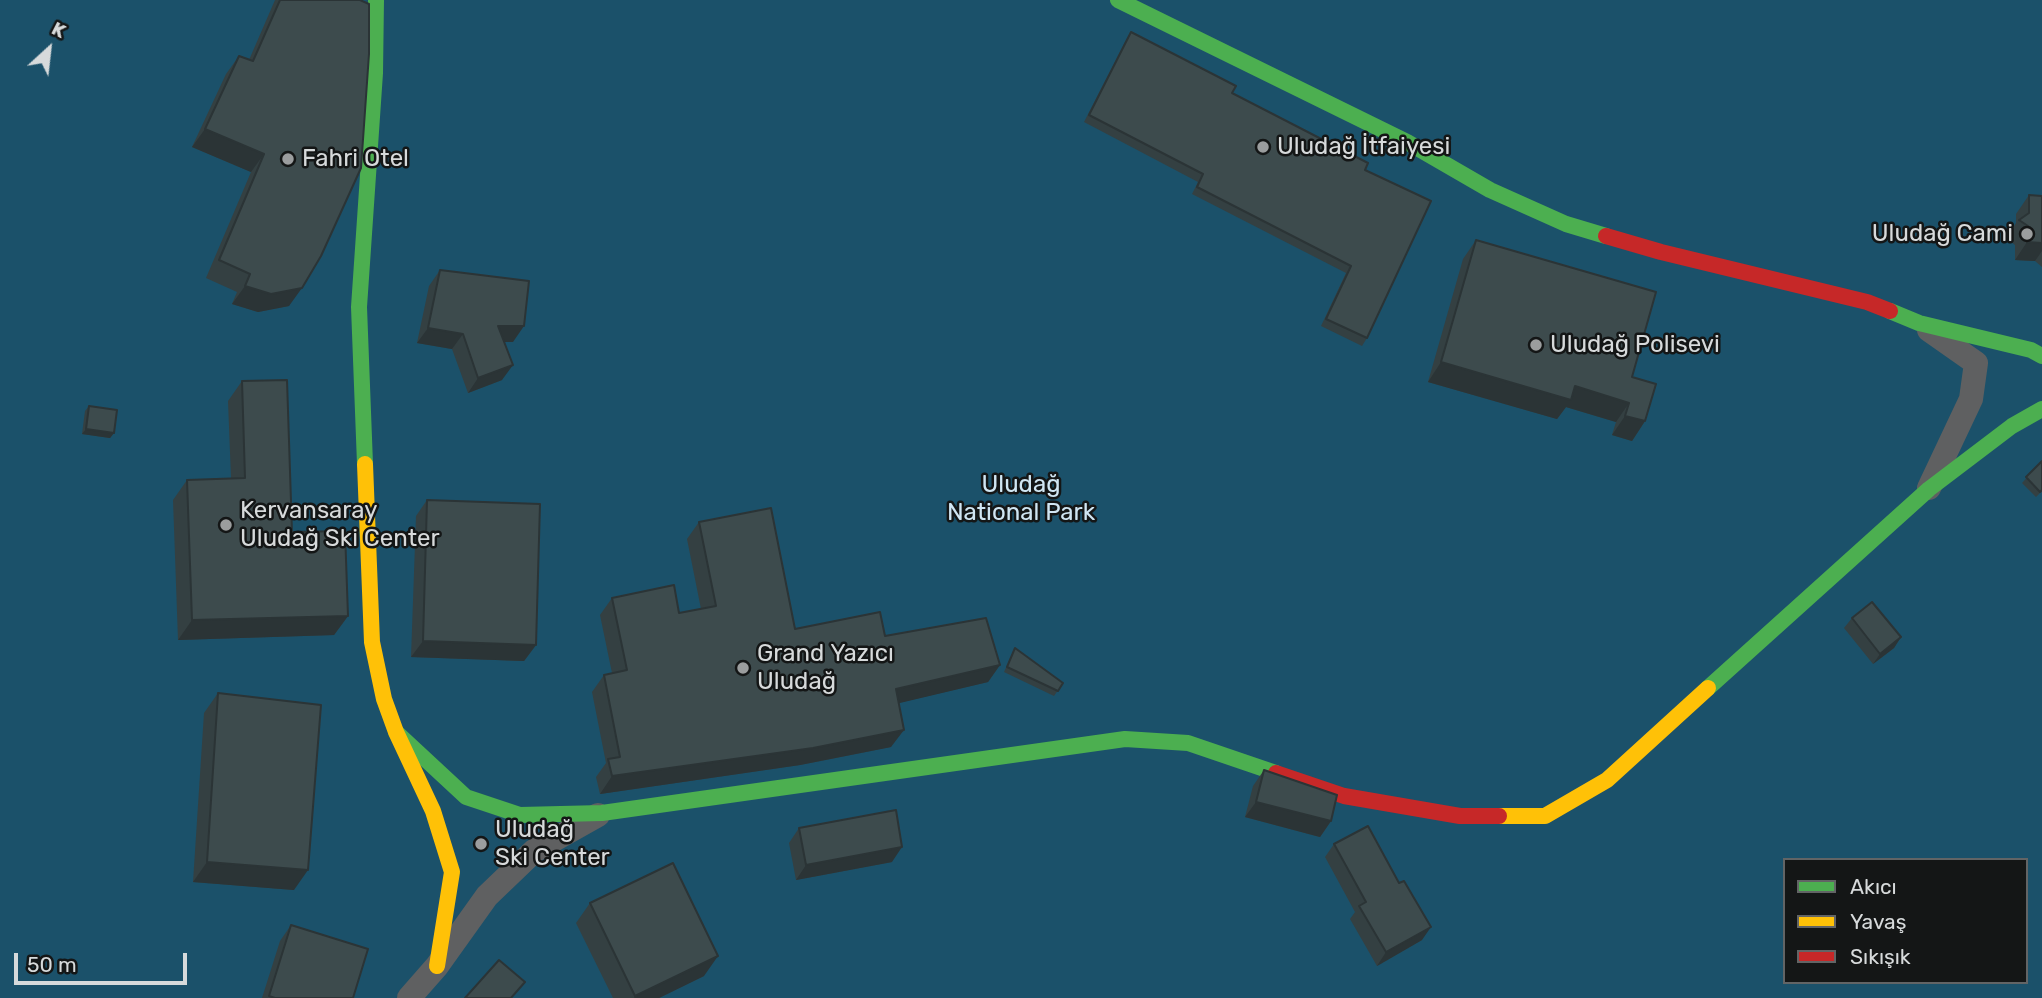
<!DOCTYPE html>
<meta charset="utf-8">
<style>
body{margin:0}
#map{position:relative;width:2042px;height:998px;overflow:hidden;background:#2b2d2e;font-family:Rubik,sans-serif}
canvas{display:block}
.legend{position:absolute;left:1783px;top:858px;width:245px;height:126px;box-sizing:border-box;background:#141616;border:2px solid #626465;margin:0;padding:9px 12px;list-style:none;font-size:21px;color:#d7dadb}
.legend li{display:flex;align-items:center;gap:14px;height:35px}
.legend b{width:35px;border:2px solid #626465}
.north{position:absolute;left:14px;top:14px;width:70px;height:70px;-webkit-text-stroke:5px #141616;paint-order:stroke;rotate:27deg;font-size:19px;font-weight:700;line-height:28px;text-align:center;color:#d7dadb}
.north::after{content:'';display:block;margin:auto;width:24px;height:32px;background:#d7dadb;clip-path:polygon(50% 0,100% 100%,50% 72%,0 100%)}
.scale{position:absolute;left:14px;top:953px;width:173px;height:32px;box-sizing:border-box;border:4px solid #d7dadb;border-top:0;padding-left:9px;font-size:21px;line-height:24px;white-space:nowrap;color:#d7dadb;-webkit-text-stroke:5px #141616;paint-order:stroke}
</style>
<div id="map">
<canvas width="2042" height="998"></canvas>
<ul class="legend">
<li><b style="height:9px;background:#4caf50"></b>Akıcı</li>
<li><b style="height:9px;background:#ffc107"></b>Yavaş</li>
<li><b style="height:9px;background:#c62828"></b>Sıkışık</li>
</ul>
<div class="north">K</div>
<div class="scale">50 m</div>
</div>
<script>
const ctx = document.querySelector('canvas').getContext('2d');
ctx.lineJoin = 'round';
function paint(path, color) { ctx.fillStyle = color; ctx.fill(path, 'evenodd'); }
function strokePath(path, color, width, dash) { ctx.strokeStyle = color; ctx.lineWidth = width; ctx.lineCap = dash ? 'butt' : 'round'; ctx.setLineDash(dash || []); ctx.stroke(path); }
function drawText(font, color, halo, rows, align = 'center') {
  ctx.font = font + ' Rubik,sans-serif'; ctx.lineWidth = 5; ctx.setLineDash([]); ctx.textBaseline = 'middle'; ctx.strokeStyle = halo; ctx.fillStyle = color; for (const [text, x, y, turn = 0] of rows) {
    ctx.save(); ctx.translate(x, y); ctx.rotate((+turn || 0) * Math.PI / 180); ctx.textAlign = isNaN(turn) ? turn : align; if (halo) ctx.strokeText(text, 0, 0); ctx.fillText(text, 0, 0); ctx.restore();
  }
}
const green = new Path2D(`
 M0 0H2042V998H0ZM1785 860H2026V982H1785Z`);
const street = new Path2D(`
 M1929 488 1971 399 1976 363 1929 330
 M409 998 437 966 487 896 534 851 598 815`);
const fast = new Path2D(`
 M1118 0 1407 142 1490 190 1566 224 1606 236
 M1890 311 1919 323 2031 350 2042 356
 M365 464 359 307 375 73 376 0
 M1708 688 1929 489 2012 426 2042 409
 M396 732 466 797 520 815 602 813 1125 739 1188 743 1276 773`);
const slow = new Path2D(`
 M365 464 372 642 384 699 396 732 433 811 452 872 437 966
 M1499 816H1545L1607 780 1708 688`);
const jam = new Path2D(`
 M1606 236 1661 252 1867 302 1890 311
 M1276 773 1344 796 1460 816H1499`);
const wall = new Path2D(`
 M275 0H360L289 306 258 312 232 304 237 292 206 278 251 172 192 147 226 74 239 56 249 60Z
 M1131 32 1232 93 1365 170 1367 338 1362 346 1321 326 1346 273 1192 194 1198 182 1084 122 1126 40Z
 M2029 195 2042 196V267L2035 261 2015 260V245L2006 238 2016 223V214Z
 M1476 240 1632 377 1645 421 1632 441 1612 435 1616 422 1566 407 1557 419 1428 382 1463 259Z
 M440 270 513 342H504L502 380 468 393 452 349 417 343 429 286Z
 M242 381 292 532 348 616 334 635 178 640 173 500 187 480 231 478 228 401Z
 M89 406 114 433 110 438 82 434 85 411Z
 M2042 461V491L2036 497 2022 483Z
 M427 500 536 645 524 661 411 657 416 516Z
 M699 522 795 629 885 636 1000 665 988 682 898 703 891 747 800 765 600 794 596 777 606 763 592 692 604 675 612 673 600 615 612 598 679 613 701 609 687 539Z
 M1852 618 1901 637 1894 648 1873 664 1844 628Z
 M1015 648 1063 683 1054 696 1004 672 1012 654Z
 M218 693 294 890 193 882 204 713Z
 M1264 770 1331 821 1320 837 1245 817 1253 786Z
 M799 828 892 862 796 880 789 843Z
 M1334 844 1422 940 1377 966 1350 919 1355 912 1325 857Z
 M590 903 704 976 659 998H613L576 923Z
 M291 925 353 998H262L280 941Z`);
const shadedWall = new Path2D(`
 M205 129 264 154 251 172 192 147Z
 M2027 242 2042 243V251L2035 261 2015 260Z
 M245 286 302 288 289 306 258 312 232 304Z
 M498 326H524L513 342H488Z
 M428 328 463 334 452 349 417 343Z
 M1441 362 1575 386 1629 403 1616 422 1566 407 1557 419 1428 382Z
 M513 365 502 380 468 393 478 378Z
 M1625 416 1645 421 1632 441 1612 435Z
 M86 429 114 433 110 438 82 434Z
 M348 616 334 635 178 640 192 620Z
 M1901 637 1894 648 1873 664 1880 654Z
 M423 641 536 645 524 661 411 657Z
 M1000 665 988 682 883 707 896 689Z
 M904 730 891 747 800 765 600 794 612 776Z
 M1256 802 1331 821 1320 837 1245 817Z
 M902 847 892 862 796 880 806 865Z
 M207 862 308 870 294 890 193 882Z
 M1431 927 1422 940 1377 966 1386 952Z
 M718 956 704 976 659 998H634L635 996Z`);
const building = new Path2D(`
 M280 0H360L369 4V54L361 168 321 256 302 288 271 294 245 286 250 274 219 260 264 154 205 129 239 56 253 61Z
 M1131 32 1236 86 1232 93 1368 163 1365 170 1431 201 1367 338 1326 319 1351 266 1197 187 1203 174 1089 115Z
 M2029 195 2042 196V243L2027 242 2028 226 2019 220 2029 213Z
 M1476 240 1656 292 1632 377 1656 384 1645 421 1625 416 1629 403 1575 386 1571 400 1441 362Z
 M440 270 529 281 524 326H498L513 365 478 378 463 334 428 328Z
 M287 380 292 532 345 531 348 616 192 620 187 480 245 478 242 381Z
 M89 406 117 410 114 433 86 429Z
 M2042 461V490L2040 492 2026 477Z
 M427 500 540 504 536 645 423 641Z
 M771 508 795 629 880 612 885 636 986 618 1000 665 896 689 904 730 813 748 612 776 608 759 620 757 604 675 627 670 612 598 674 585 679 613 716 606 699 522Z
 M1872 602 1901 637 1880 654 1852 618Z
 M1015 648 1063 683 1058 691 1007 667Z
 M218 693 321 705 308 870 207 862Z
 M1264 770 1337 795 1331 821 1256 802Z
 M896 810 902 847 806 865 799 828Z
 M1368 826 1399 883 1404 881 1431 927 1386 952 1359 906 1366 902 1334 844Z
 M673 863 718 956 635 996 590 903Z
 M291 925 368 949 353 998H275L269 996Z
 M499 960 525 982 511 998H465Z`);
const markers = [
 [1263,147,7,"#9b9d9e"],
 [288,159,7,"#9b9d9e"],
 [2027,234,7,"#9b9d9e"],
 [1536,345,7,"#9b9d9e"],
 [226,525,7,"#9b9d9e"],
 [743,668,7,"#9b9d9e"],
 [481,844,7,"#9b9d9e"]
];
const poiNames = [
 ["Uludağ İtfaiyesi",1277,147],
 ["Fahri Otel",302,159],
 ["Uludağ Cami",2013,234,"right"],
 ["Uludağ Polisevi",1550,345],
 ["Kervansaray",240,511],
 ["Uludağ Ski Center",240,539],
 ["Grand Yazıcı",757,654],
 ["Uludağ",757,682],
 ["Uludağ",495,830],
 ["Ski Center",495,858]
];
const parkNames = [
 ["Uludağ",1021,485],
 ["National Park",1021,513]
];
paint(green, '#1b516a');
strokePath(street, '#5f6061', 24);
strokePath(fast, '#4caf50', 16);
strokePath(slow, '#ffc107', 16);
strokePath(jam, '#c62828', 16);
paint(wall, '#344042');
paint(shadedWall, '#2b3436');
paint(building, '#3d4b4d');
strokePath(building, '#2b3436', 2);
for (const [x, y, r, color] of markers) { const dot = new Path2D(); dot.arc(x, y, r, 0, 2 * Math.PI); ctx.fillStyle = color; ctx.fill(dot); strokePath(dot, '#141616', 2.5); }
drawText('24px', '#d7dadb', '#141616', poiNames, 'left');
drawText('24px', '#d0e6f3', '#141616', parkNames);
</script>
